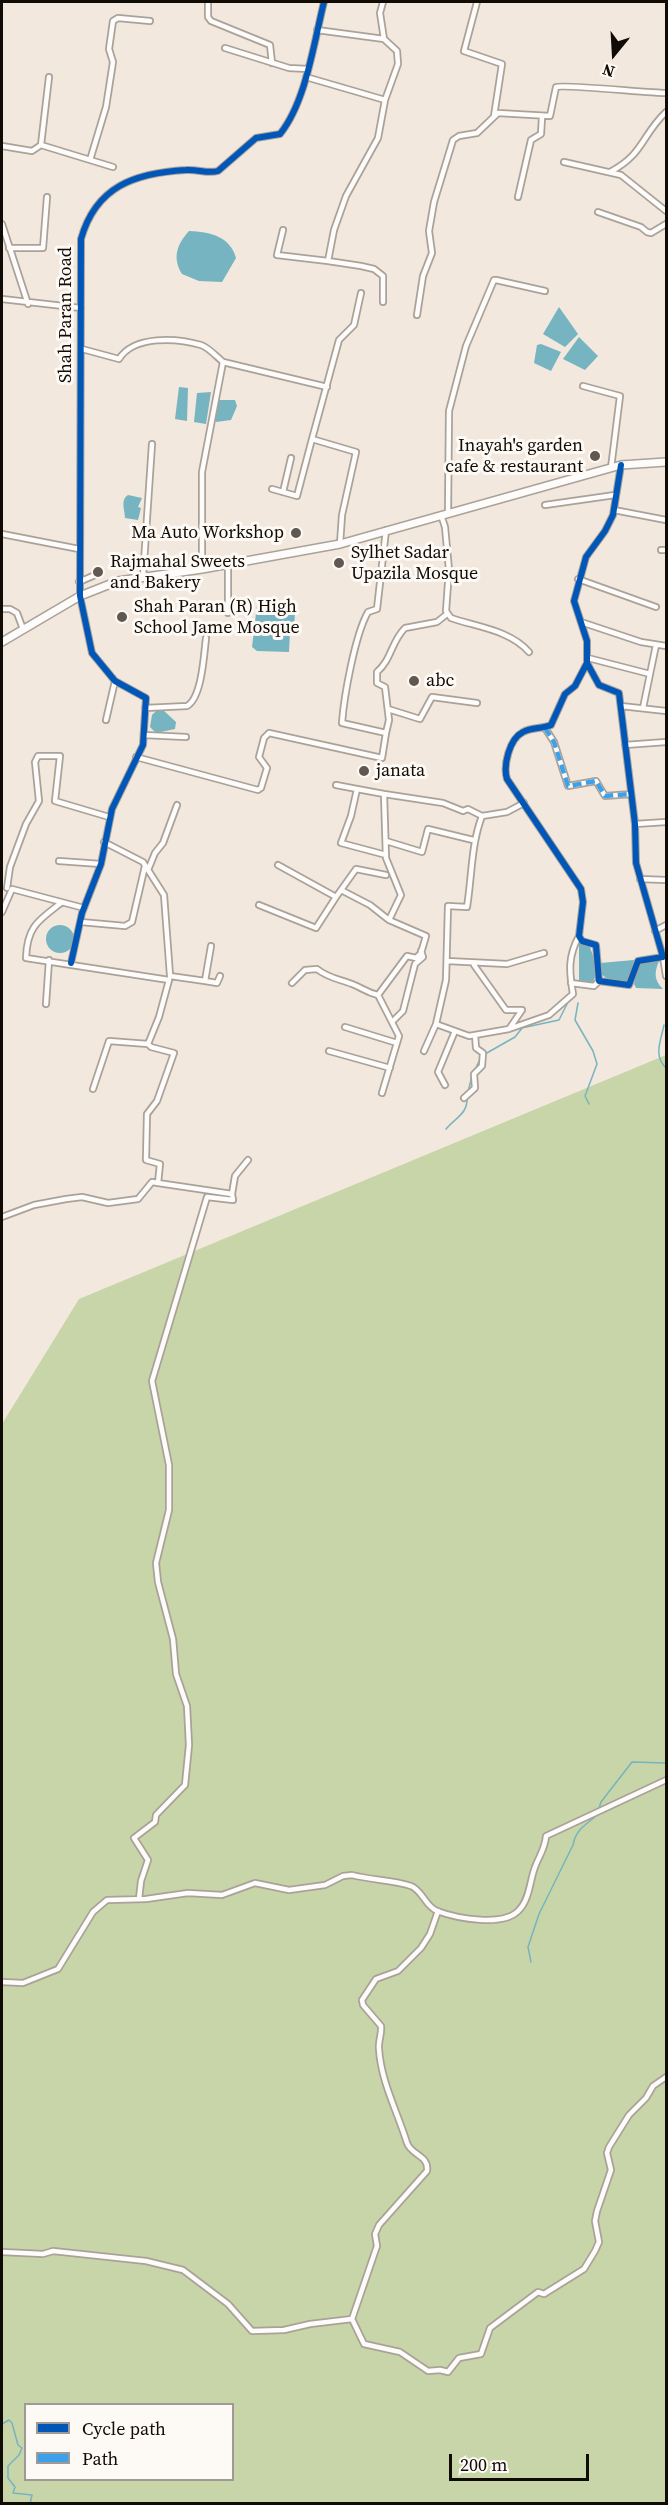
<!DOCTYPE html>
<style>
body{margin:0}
#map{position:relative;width:668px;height:2505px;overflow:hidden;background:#f2e8dd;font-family:"Source Serif 4",serif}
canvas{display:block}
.frame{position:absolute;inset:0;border:3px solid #110b05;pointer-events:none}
.legend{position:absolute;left:24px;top:2403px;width:210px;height:78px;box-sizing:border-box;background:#fdf9f5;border:2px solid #9f9a95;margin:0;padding:8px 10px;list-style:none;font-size:18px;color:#110b05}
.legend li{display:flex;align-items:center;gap:12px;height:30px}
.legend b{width:30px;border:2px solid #9f9a95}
.north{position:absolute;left:584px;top:24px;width:60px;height:60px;-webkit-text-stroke:4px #fdf9f5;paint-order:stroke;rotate:198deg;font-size:16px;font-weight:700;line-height:24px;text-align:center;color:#110b05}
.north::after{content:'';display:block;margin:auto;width:21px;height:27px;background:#110b05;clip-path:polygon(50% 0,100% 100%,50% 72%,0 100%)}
.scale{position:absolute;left:449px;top:2454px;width:140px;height:27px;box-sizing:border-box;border:3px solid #110b05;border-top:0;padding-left:8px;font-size:18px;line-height:21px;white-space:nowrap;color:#110b05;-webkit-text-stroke:4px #fdf9f5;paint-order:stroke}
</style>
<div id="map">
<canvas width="668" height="2505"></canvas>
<div class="frame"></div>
<ul class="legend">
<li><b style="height:8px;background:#0057b8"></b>Cycle path</li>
<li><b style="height:8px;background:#3da1e9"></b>Path</li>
</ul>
<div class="north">N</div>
<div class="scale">200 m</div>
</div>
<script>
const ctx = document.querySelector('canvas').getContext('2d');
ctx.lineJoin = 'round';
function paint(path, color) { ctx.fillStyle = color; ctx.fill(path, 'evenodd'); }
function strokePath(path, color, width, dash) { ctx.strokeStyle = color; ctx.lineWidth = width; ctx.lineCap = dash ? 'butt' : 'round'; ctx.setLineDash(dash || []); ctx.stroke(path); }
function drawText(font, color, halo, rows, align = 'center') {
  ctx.font = font + ' "Source Serif 4",serif'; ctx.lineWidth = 6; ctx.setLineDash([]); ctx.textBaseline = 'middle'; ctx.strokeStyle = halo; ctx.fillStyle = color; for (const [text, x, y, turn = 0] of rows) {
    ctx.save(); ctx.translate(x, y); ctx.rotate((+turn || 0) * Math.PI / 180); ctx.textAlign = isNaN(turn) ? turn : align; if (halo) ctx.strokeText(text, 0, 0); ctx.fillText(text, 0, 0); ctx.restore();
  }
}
const green = new Path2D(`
 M666 1055V2503H2V1424L79 1299ZM26 2404H232V2480H26Z`);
const water = new Path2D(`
 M189 231C210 232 230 236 236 258L222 282 199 281 182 274C172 258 177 244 189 231Z
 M559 307 578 334 565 347 543 334Z
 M579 337 598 356 585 370 563 359Z
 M541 344 561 352 551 371 534 363 537 345Z
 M179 387 188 388 187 421 175 419Z
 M211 392 206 424 194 422 197 393Z
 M219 400H235L237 406 231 420 216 422 213 418Z
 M128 495 142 498 138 507 141 508 138 520 125 518C125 510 120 500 128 495Z
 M262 600 276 607H287L295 612 294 629 290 632 289 652 257 651 252 647 257 605Z
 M163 710 176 722 175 729 156 733 150 727 152 715 156 711Z
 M46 939a14 14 0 1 1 28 0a14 14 0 1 1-28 0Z
 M579 942 589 945C593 954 600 975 592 983L579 981Z
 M634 960 628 982 610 981 601 974 600 963Z
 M659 961C654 973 654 980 663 989L636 988 634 984 638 963Z`);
const stream = new Path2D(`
 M578 1003 575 1020 593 1051 597 1064 585 1096 589 1104
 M664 1025C661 1040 653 1056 666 1068
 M517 1029 559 1020 569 1000
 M472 1038 506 1032
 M485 1054 515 1037 523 1027
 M474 1072 481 1057
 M468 1092 472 1076
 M666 1120V1121
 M446 1129C456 1117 468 1114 467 1097
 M598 1811 601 1802 632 1762 666 1763
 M531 1962 528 1947 539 1914 573 1845C576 1829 585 1826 597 1815
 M2 2424 9 2420 12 2423 18 2445 22 2448 19 2455 8 2466V2478L15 2487 13 2493 32 2495 30 2504`);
const minor = new Path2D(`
 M208 2V17L211 21 270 45 272 63
 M383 2 380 13 384 39 397 51 398 64 385 100
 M477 2 464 51 502 64 494 116
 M317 30 384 39
 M225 48 289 68 308 69
 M41 145 113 167
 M2 146 32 151 41 145 49 77
 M90 160 106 107 113 62 109 49 113 21 118 18 150 21
 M564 162 621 175 666 211
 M610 172C644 154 641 136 666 112
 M518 197 531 140 541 134 542 117
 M598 212 641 227 647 232 651 233 666 224
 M2 224 28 304
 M283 230 277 255 328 261 334 230 346 196 378 138 385 100 306 77
 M9 248H43L47 197
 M328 261 361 266 374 269 383 276V302
 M2 299 81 308
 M417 315 423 276 432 253 429 231 434 202 453 140 459 136 477 133 498 113 550 116 556 87C563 84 649 93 666 93
 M82 349 119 359C134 335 177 338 201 345 208 347 217 357 223 362
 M583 386 620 396 611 468
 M272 489 297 496 312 439
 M283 492 291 458
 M545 505 615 495
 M614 510 666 520
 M448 514 449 411 466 346 494 280H496L545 291
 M441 515 445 527 449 570 446 611 451 618C477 627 510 630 529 652
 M2 534 79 549
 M340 544 342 515 356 452 312 439 339 340 354 325 361 293
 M661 550H666
 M228 564V613
 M202 569V472L223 362 327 387
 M143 577 152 444
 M578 579 656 607
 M79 582 95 575
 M2 609H10L17 613 23 629
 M581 622 641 642 666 646
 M588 658 650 674
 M587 663 599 685 619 693 635 824 636 863 663 957 638 961 629 985 599 981 596 945 582 941 579 936 583 902 581 889 507 779C503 766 509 739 523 732 532 727 542 729 551 725L565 694 575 686 587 663V641L574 601 586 557 605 531 613 515 621 465
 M621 706 666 711
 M145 708 187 706C202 698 204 654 206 638
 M643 708 656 645
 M388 709 420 719 432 697 477 703
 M106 720 115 681
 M545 728 554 742 568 786 596 781 605 796 631 794
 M386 733 389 720 385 687 377 683V672C392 659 391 642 405 628L437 622 447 614
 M144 735 186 737
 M625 745 666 742
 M136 757 258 790 261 788 267 768 259 757 264 738 269 733 382 758 386 733 342 723C344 696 355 635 368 612L377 609 386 530
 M336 785 357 789 351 816 341 843 386 855
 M357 789 384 794 386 858 401 895 389 920 426 936 421 953 416 958 407 956 378 995 399 1036 382 1093
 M384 794 443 803 463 811 468 809 482 816 507 812 524 803
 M635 824 666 822
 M386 841 422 852 428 829 473 840
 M104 842 143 862 164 895 170 975
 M59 861 101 864
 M278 865 336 897 341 890 370 905 389 920
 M148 870 155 853 163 843 177 805
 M640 879 666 880
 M7 888 10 867 26 824 39 801 35 762 38 756H60L55 801 109 817
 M341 890 356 869 386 875
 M259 905 316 928 336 897
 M2 912 12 889 84 908
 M81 922 125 926 132 922 145 866
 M655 931 666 925
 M663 957 666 976
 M447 961 507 964 544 953
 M71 963 82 913 101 864 112 809 143 745 146 698 115 681 92 653 80 596 81 239C96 186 135 173 186 170 197 169 208 174 218 171L256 138 280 134C306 102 314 42 324 2
 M474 965 506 1010H522L509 1029 469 1036 436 1024 446 980 448 906 467 907C472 876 471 845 482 816
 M170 976 205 981 211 946
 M205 981 217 983 220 976
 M292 983 305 970 317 969C328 978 339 979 352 984 363 988 365 992 378 995
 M571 983 594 986 599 981
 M46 1004 49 960
 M392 1022 403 1011 415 964 423 957 421 951
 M345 1027 397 1043
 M509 1029 549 1015 573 994C569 971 568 956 579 936
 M329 1051 390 1068
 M424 1051 436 1024
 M445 1085 438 1072 455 1031
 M93 1089 109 1041 148 1044
 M464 1098 475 1088 474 1074 482 1066 483 1053 476 1048 475 1035
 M158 1183 232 1194 233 1200
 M232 1194 235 1176 248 1160
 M2 1217 34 1205 66 1199 82 1197 108 1203 138 1199 152 1182 158 1183 160 1164 146 1160 147 1114 157 1101 174 1053 151 1047 148 1044 159 1017 169 980 26 958C27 926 39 920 61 903
 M139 1899 141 1881 148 1860 134 1838 155 1822 156 1815 185 1785 189 1745 187 1706 176 1674 173 1639 158 1582 156 1563 169 1510V1465L152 1381 207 1197 233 1200
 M2 1982 23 1983 58 1969 93 1912 107 1900 146 1899 188 1893 222 1895 255 1883 289 1890 325 1885 343 1876 352 1875C371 1880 393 1880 411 1886 423 1891 425 1906 437 1911 456 1918 505 1928 520 1909 529 1899 530 1882 534 1870 538 1857 545 1850 546 1836L666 1780
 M2 2252 43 2254 53 2251 146 2261 183 2270 228 2304 252 2331 284 2330 310 2324 352 2319 364 2344 400 2352 428 2371 440 2370 448 2372 459 2358 481 2354 490 2328 538 2292 544 2294 584 2269 595 2251 599 2242 595 2221 597 2211 611 2170 607 2153 609 2147 629 2115 646 2098 653 2086 666 2077
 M352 2319 377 2246 375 2234 379 2225 427 2171C429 2155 412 2156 407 2143 398 2113 381 2082 379 2049 378 2041 382 2034 381 2026L363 2005 362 2000 376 1979 398 1971 421 1948 430 1934 438 1911`);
const highway = new Path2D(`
 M2 642 80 596 118 581 202 569 340 544 621 465 666 462`);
const quiet = new Path2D(`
 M545 728 554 742 568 786 596 781 605 796 631 794`);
const cycleway = new Path2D(`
 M587 663 599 685 619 693 635 824 636 863 663 957 638 961 629 985 599 981 596 945 582 941 579 936 583 902 581 889 507 779C503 766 509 739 523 732 532 727 542 729 551 725L565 694 575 686 587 663V641L574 601 586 557 605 531 613 515 621 465
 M71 963 82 913 101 864 112 809 143 745 146 698 115 681 92 653 80 596 81 239C96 186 135 173 186 170 197 169 208 174 218 171L256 138 280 134C306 102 314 42 324 2`);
const markers = [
 [595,456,6,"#605851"],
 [296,533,6,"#605851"],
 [339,563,6,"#605851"],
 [98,572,6,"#605851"],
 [122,617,6,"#605851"],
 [414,681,6,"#605851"],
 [364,771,6,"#605851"]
];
const streetNames = [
 ["Shah Paran Road",66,315,-90]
];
const poiNames = [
 ["Inayah's garden",583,446,"right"],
 ["cafe & restaurant",583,467,"right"],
 ["Ma Auto Workshop",284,533,"right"],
 ["Sylhet Sadar",351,553],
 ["Upazila Mosque",351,574],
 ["Rajmahal Sweets",110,562],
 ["and Bakery",110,583],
 ["Shah Paran (R) High",134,607],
 ["School Jame Mosque",134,628],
 ["abc",426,681],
 ["janata",376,771]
];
paint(green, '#c8d5a8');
paint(water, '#75b4c0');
strokePath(stream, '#75b4c0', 1.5);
strokePath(minor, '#aaa299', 8);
strokePath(highway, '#aaa299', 10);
strokePath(minor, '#fdfcfa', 4.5);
strokePath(highway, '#fdfcfa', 7);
strokePath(quiet, '#3da1e9', 4.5, [9, 4.5]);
strokePath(cycleway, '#0057b8', 6);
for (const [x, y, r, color] of markers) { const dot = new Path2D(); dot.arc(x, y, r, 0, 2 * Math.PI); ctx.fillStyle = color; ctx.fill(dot); strokePath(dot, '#fdf9f5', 2); }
drawText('18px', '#110b05', '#fdf9f5', streetNames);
drawText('18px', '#110b05', '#fdf9f5', poiNames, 'left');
</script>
